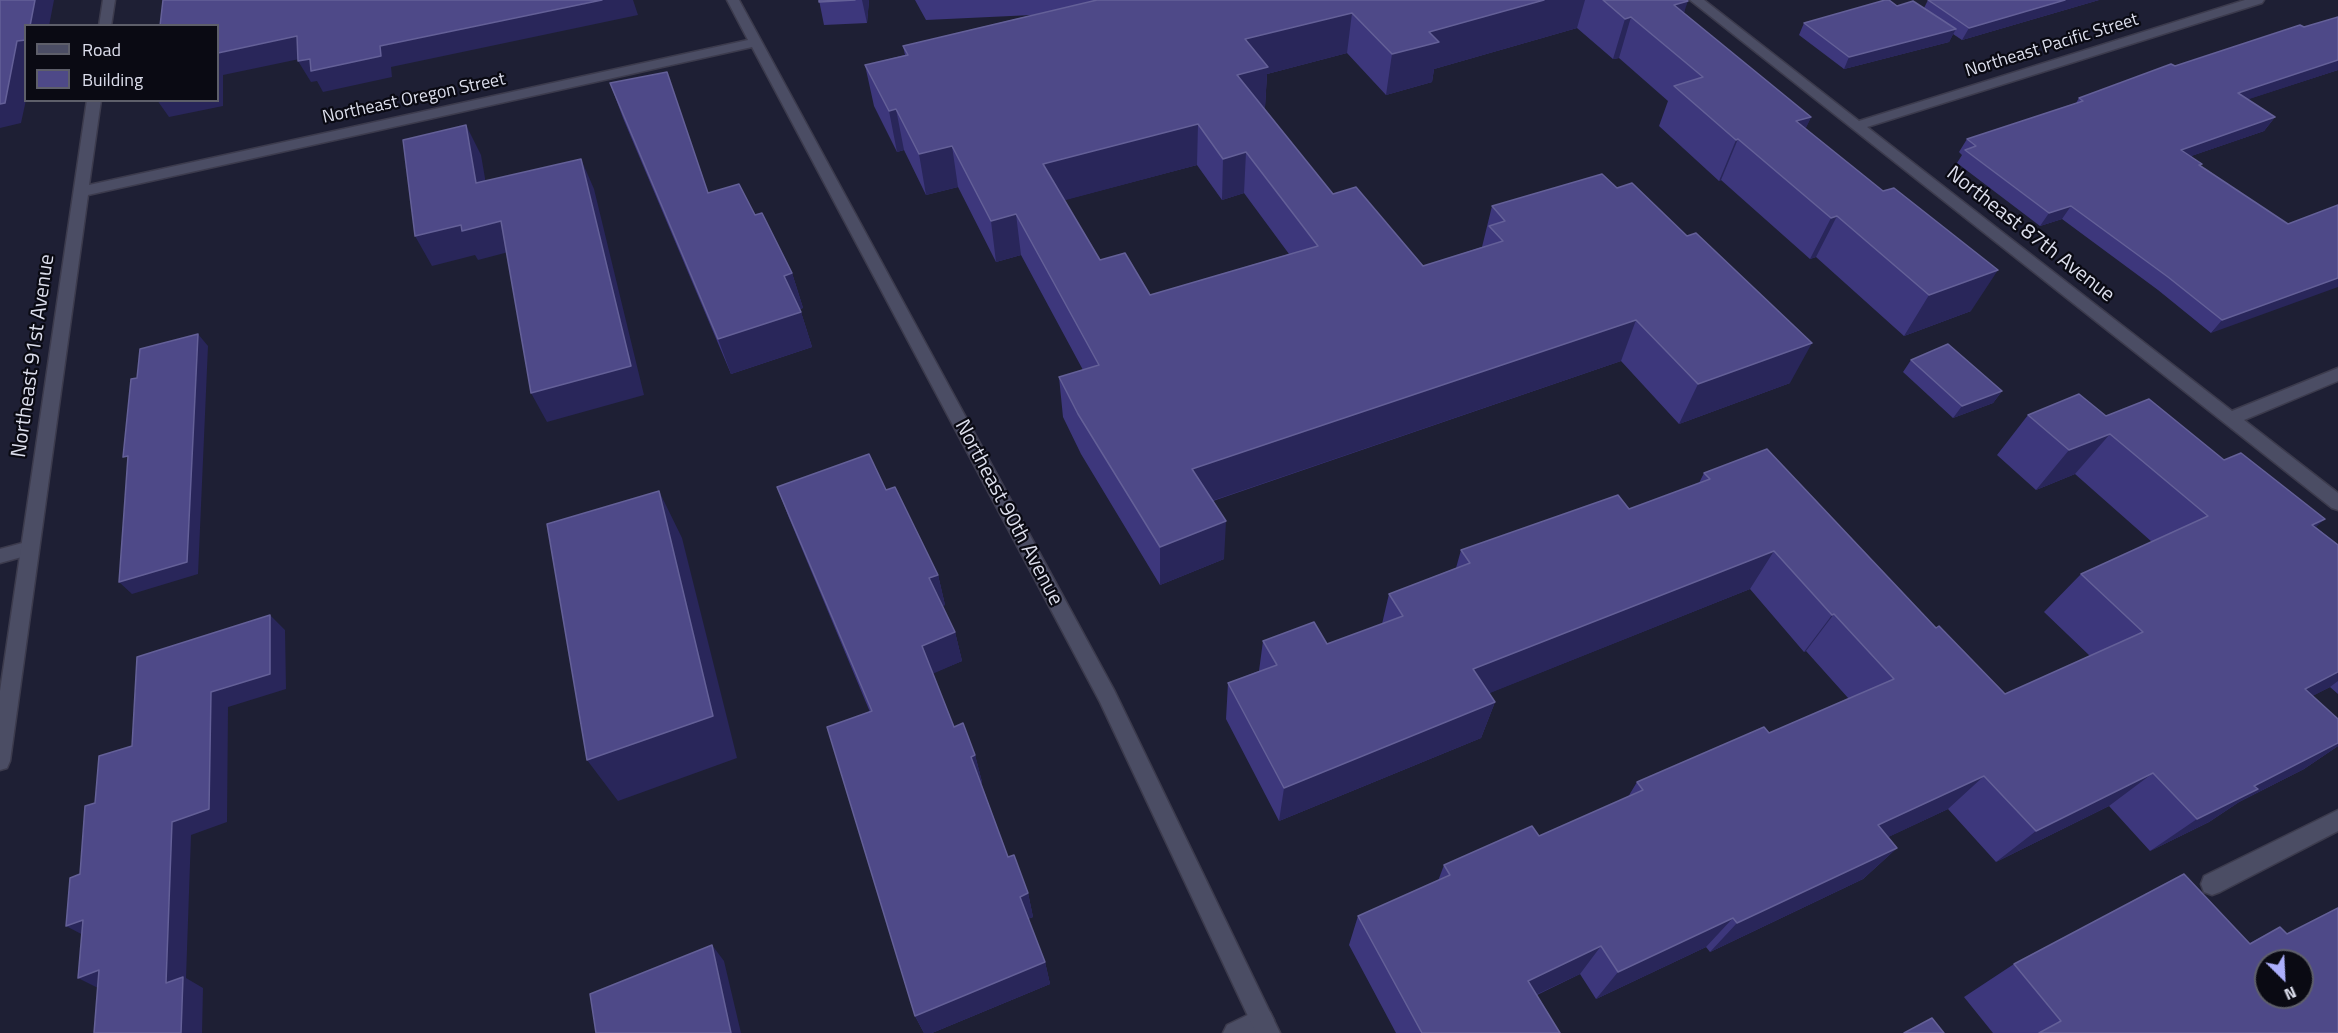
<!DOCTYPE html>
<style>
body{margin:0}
#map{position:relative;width:2338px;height:1033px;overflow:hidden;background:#1e1f34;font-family:"Titillium Web",sans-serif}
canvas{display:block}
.legend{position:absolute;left:24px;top:24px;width:195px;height:78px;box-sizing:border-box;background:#0a0a13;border:2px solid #5e5f6a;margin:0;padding:8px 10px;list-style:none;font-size:18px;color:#dcdeec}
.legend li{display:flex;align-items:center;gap:12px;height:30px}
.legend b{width:30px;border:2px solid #5e5f6a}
.north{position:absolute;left:2254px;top:949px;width:60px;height:60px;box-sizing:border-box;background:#0a0a13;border:2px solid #5e5f6a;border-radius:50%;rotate:156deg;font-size:16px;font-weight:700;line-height:24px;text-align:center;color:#dcdeec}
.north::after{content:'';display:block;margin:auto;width:21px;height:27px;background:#acaffb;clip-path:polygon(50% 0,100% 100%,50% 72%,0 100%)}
</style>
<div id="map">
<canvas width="2338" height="1033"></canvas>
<ul class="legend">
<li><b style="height:8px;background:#4b4d64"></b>Road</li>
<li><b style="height:16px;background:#4e4988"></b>Building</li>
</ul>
<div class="north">N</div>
</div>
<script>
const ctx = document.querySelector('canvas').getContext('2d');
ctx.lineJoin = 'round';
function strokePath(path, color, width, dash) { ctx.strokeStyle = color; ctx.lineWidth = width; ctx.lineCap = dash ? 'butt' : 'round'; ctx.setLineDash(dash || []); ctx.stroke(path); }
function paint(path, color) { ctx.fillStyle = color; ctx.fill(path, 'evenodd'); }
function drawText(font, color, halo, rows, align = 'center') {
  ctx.font = font + ' "Titillium Web",sans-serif'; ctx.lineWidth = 4.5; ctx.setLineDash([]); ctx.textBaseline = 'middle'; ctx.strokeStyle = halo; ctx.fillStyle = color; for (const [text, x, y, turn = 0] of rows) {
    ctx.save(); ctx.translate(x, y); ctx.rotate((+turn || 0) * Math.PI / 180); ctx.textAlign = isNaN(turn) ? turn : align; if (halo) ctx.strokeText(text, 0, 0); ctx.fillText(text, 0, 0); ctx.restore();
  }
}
const lane = new Path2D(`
 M30 541 36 543 39 548 36 553 0 563V549Z
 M2338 810V831L2220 892 2212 895 2204 892 2201 884 2204 876Z
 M1262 1008 1270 1012 1274 1020 1270 1028 1261 1033H1223L1227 1025Z`);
const street = new Path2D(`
 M103 0H115L111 26H99Z
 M727 0H739L1114 690 1280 1033H1256L1100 702 752 47 88 195 10 761 7 768 0 770V691L87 100H101L89 185 748 40Z
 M1690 0H1704L1859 121 2245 0H2264L2262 3 1867 127 2232 411 2338 368V381L2244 420 2338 493V510L2332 508Z`);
const wall = new Path2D(`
 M819 0H869L867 23 824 25Z
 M915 0H1686L1684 13 1811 117 1805 129 1971 311 1904 336 1816 257 1810 259 1721 180 1719 181 1659 126 1668 101 1619 58 1613 59 1577 28 1434 69 1432 82 1386 95 1347 53 1267 74 1265 107 1264 108 1333 194 1423 266 1482 247 1492 206 1790 383 1679 424 1621 361 1213 501 1224 559 1160 585 1081 454 1063 417 1059 377 1083 370 1021 255 996 262 958 187 926 195 904 150 897 152 874 106 865 65 905 55 903 46 1032 15 926 20ZM1197 165 1222 200 1244 193 1289 254 1150 295 1100 260 1064 200Z
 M1928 0H2099L1962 40 1953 34 1949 42 1844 69 1799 35 1804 23 1897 6 1924 8Z
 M2338 17V70L2248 99 2275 117 2264 131 2191 156 2201 166 2288 224 2338 205 2211 333 2158 290 2062 219 2040 226 1957 163 1962 155 1959 152 1967 139 2076 103 2079 98 2175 66 2304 27Z
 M610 83 708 193 755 215 792 273 803 308 800 309 812 347 731 374 623 118Z
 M1911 360 2002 391 1993 403 1953 418 1903 372Z
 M2028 415 2106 416 2224 460 2316 527 2338 545V694L2330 687 2312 696 2338 719V746L2304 769 2239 802 2209 822 2150 851 2109 806 1996 862 1948 809 1888 837 1897 848 1863 879 1710 952 1706 947 1596 999 1580 974 1537 995 1560 1033H1396L1349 945 1358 916 1438 881 1444 865 1539 836 1628 797 1637 782 1769 733 1849 699 1806 651 1804 652 1750 589 1489 693 1495 702 1481 738 1279 821 1226 719 1228 683 1259 671 1263 641 1327 644 1382 624 1389 594 1456 568 1461 550 1629 509 1699 483 1704 473 1936 628 2005 694 2090 656 2044 612 2081 574 2152 542 2075 474 2036 490 1997 455Z
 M777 487 886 490 938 575 945 605 942 606 955 632 962 661 933 673 954 727 975 755 982 782 981 783 1008 857 1028 893 1033 917 1028 919 1045 962 1050 984 932 1033H924L915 1016 870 712 789 518Z
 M2280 927 2287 934 2338 1033H1993L1964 997 2014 964 2250 943Z`);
const shadedWall = new Path2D(`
 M35 0H54L49 26H30Z
 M602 0H633L638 15 391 67 392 77 323 92 317 81 311 82 298 61 380 46Z
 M862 0H869L867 23Z
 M1544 0H1585L1577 28 1434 69 1432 82 1386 95 1392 54 1429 32Z
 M2065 0H2099L1962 40 1969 28Z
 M1688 1 1674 41V5Z
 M1352 13 1347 53 1267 74 1265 107 1235 115 1237 75 1245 39Z
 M1631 17 1619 58 1613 59 1625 19Z
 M1956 29 1949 42 1844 69 1849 57Z
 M297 36 309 57 223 75V106L169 117 157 100H218V53Z
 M26 40V100L21 123 0 128V104L17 41Z
 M2338 60V70L2228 106 2238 93Z
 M896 109 904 150 897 152 889 111Z
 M1811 117 1792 158 1796 121Z
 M2275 117 2264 131 2171 163 2181 150Z
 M1198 124 1197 165 1047 205 1043 164Z
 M466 125 481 155 491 213 476 183Z
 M1738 139 1721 180 1719 181 1736 140Z
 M952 146 958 187 926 195 919 154Z
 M1246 152 1244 193 1222 200 1223 159Z
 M581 159 594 189 644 395 547 422 531 393Z
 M2071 206 2062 219 2040 226 2049 213Z
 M1016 214 1021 255 996 262 991 221Z
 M1837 216 1816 257 1810 259 1831 218Z
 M501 221 516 250 478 260 475 255 432 266 415 236 461 225Z
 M1998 270 1971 311 1904 336 1929 295Z
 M792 273 803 308 795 310 784 276Z
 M2338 278V287L2211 333 2222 320Z
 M801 312 812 347 731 374 718 339Z
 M1636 320 1621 361 1191 508 1192 469Z
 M198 334 208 346 198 574 132 594 119 582Z
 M1812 343 1790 383 1679 424 1698 384Z
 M2002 391 1993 403 1953 418 1962 406Z
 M2110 434 2075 474 2036 490 2069 450Z
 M659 491 682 538 737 758 618 801 587 760Z
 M2325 519 2280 558 2312 525Z
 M1226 521 1224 559 1160 585V547Z
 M1774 551 1750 589 1460 705 1473 669Z
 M938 575 945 605 937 608 929 578Z
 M1834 614 1806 651 1804 652 1832 615Z
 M270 615 285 630 286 689 228 707 227 822 191 835 186 978 203 988 202 1033H181L166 983 172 822 211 692Z
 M955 632 962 661 930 675 922 646Z
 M2338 672V681L2330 687 2256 725 2305 689Z
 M1495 702 1481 738 1279 821 1284 788Z
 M2338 743V746L2304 769 2239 802 2209 822 2150 851 2197 819 2254 786Z
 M975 755 982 782 978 784 971 757Z
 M2153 773 2109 806 1996 862 2036 831Z
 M1984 776 1948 809 1846 857 1878 825Z
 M1897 848 1863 879 1710 952 1737 923Z
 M1028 893 1033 917 1025 920 1020 897Z
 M1733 918 1706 947 1596 999 1618 972Z
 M83 920 87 937 66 926Z
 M712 945 724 961 741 1033H731Z
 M1601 946 1580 974 1510 1007 1528 981Z
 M1045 962 1050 984 932 1033H924L915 1016Z
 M99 970 100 989 78 978Z`);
const building = new Path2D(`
 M0 0H35L30 26H26V40L17 41 5 103 0 104Z
 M163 0H602L380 46 381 56 311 71 310 59 298 61 297 36 218 53V26H160Z
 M819 0H855L819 2Z
 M1097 0H1544L1429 32 1439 42 1392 54 1352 13 1245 39 1268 67 1237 75 1333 194 1356 187 1423 266 1503 241 1489 226 1505 221 1492 206 1602 174 1617 188 1632 183 1687 236 1696 233 1812 343 1698 384 1636 320 1192 469 1226 521 1160 547 1078 414 1059 377 1099 365 1016 214 991 221 952 146 919 154 896 109 889 111 865 65 908 55 903 46ZM1198 124 1223 159 1246 152 1318 246 1150 295 1125 253 1100 260 1043 164Z
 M1603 0H1686L1688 1 1674 5 1811 117 1796 121 1883 191 1894 188 1998 270 1929 295 1837 216 1831 218 1738 139 1736 140 1674 86 1703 77 1631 17 1625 19Z
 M1885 0H1889L1897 6 1913 1 1956 29 1849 57 1804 23Z
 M1928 0H2065L1969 28Z
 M2338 17V60L2238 93 2275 117 2181 150 2202 164 2199 165 2288 224 2338 205V278L2222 320 2168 277 2071 206 2049 213 1965 150 1976 146 1967 139 2083 101 2079 98 2171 64 2175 66 2300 25 2304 27Z
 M667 72 708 193 739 184 755 215 762 213 792 273 784 276 801 312 718 339 610 83Z
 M466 125 476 183 581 159 631 366 531 393 501 221 462 231 461 225 415 236 403 140Z
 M198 334 187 562 119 582 128 456 123 457 131 379 137 378 140 349Z
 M1948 344 2002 391 1962 406 1911 360Z
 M2079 394 2106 416 2149 399 2224 460 2241 453 2325 519 2312 525 2338 545V672L2305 689 2338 719V743L2254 786 2258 789 2197 819 2153 773 2036 831 1984 776 1878 825 1897 848 1737 923 1733 918 1618 972 1601 946 1528 981 1560 1033H1422L1358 916 1450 875 1444 865 1532 826 1539 836 1643 790 1637 782 1764 727 1769 733 1894 679 1834 614 1832 615 1774 551 1473 669 1495 702 1284 788 1228 683 1277 665 1263 641 1314 622 1327 644 1403 616 1389 594 1470 563 1461 550 1618 495 1629 509 1710 479 1704 473 1767 449 1936 628 1939 626 2005 694 2143 632 2081 574 2208 516 2110 434 2069 450 2028 415Z
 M869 454 886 490 895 487 938 575 929 578 955 632 922 646 954 727 963 723 975 755 971 757 1008 857 1014 855 1028 893 1020 897 1045 962 915 1016 827 727 872 711 777 487Z
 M659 491 713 716 587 760 547 524Z
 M270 615V674L211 692 209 809 172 822 166 983 183 977 181 1033H94L99 970 78 978 83 920 66 926 70 878 80 874 85 806 95 803 99 756 132 746 137 657Z
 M2184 874 2250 944 2280 927 2287 934 2338 908V1033H2039L2061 1021 2014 964ZM2266 961H2302V997H2266Z
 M712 945 731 1033H596L590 994Z
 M1932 1018 1944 1033H1904Z`);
const farStreetnames = [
 ["Northeast Pacific Street",2052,46,-17],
 ["Northeast Oregon Street",414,99,-12]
];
const streetNames = [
 ["Northeast 87th Avenue",2030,235,38],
 ["Northeast 91st Avenue",34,356,-82],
 ["Northeast 90th Avenue",1008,513,62]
];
strokePath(lane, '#3c3b4d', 3);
strokePath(street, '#3c3b4d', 3);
paint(lane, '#4b4d64');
paint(street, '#4b4d64');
paint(wall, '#3d377c');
paint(shadedWall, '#29265a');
paint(building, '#4e4988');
strokePath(building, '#646098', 1.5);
drawText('18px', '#dcdeec', '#0a0a13', farStreetnames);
drawText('21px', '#dcdeec', '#0a0a13', streetNames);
</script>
